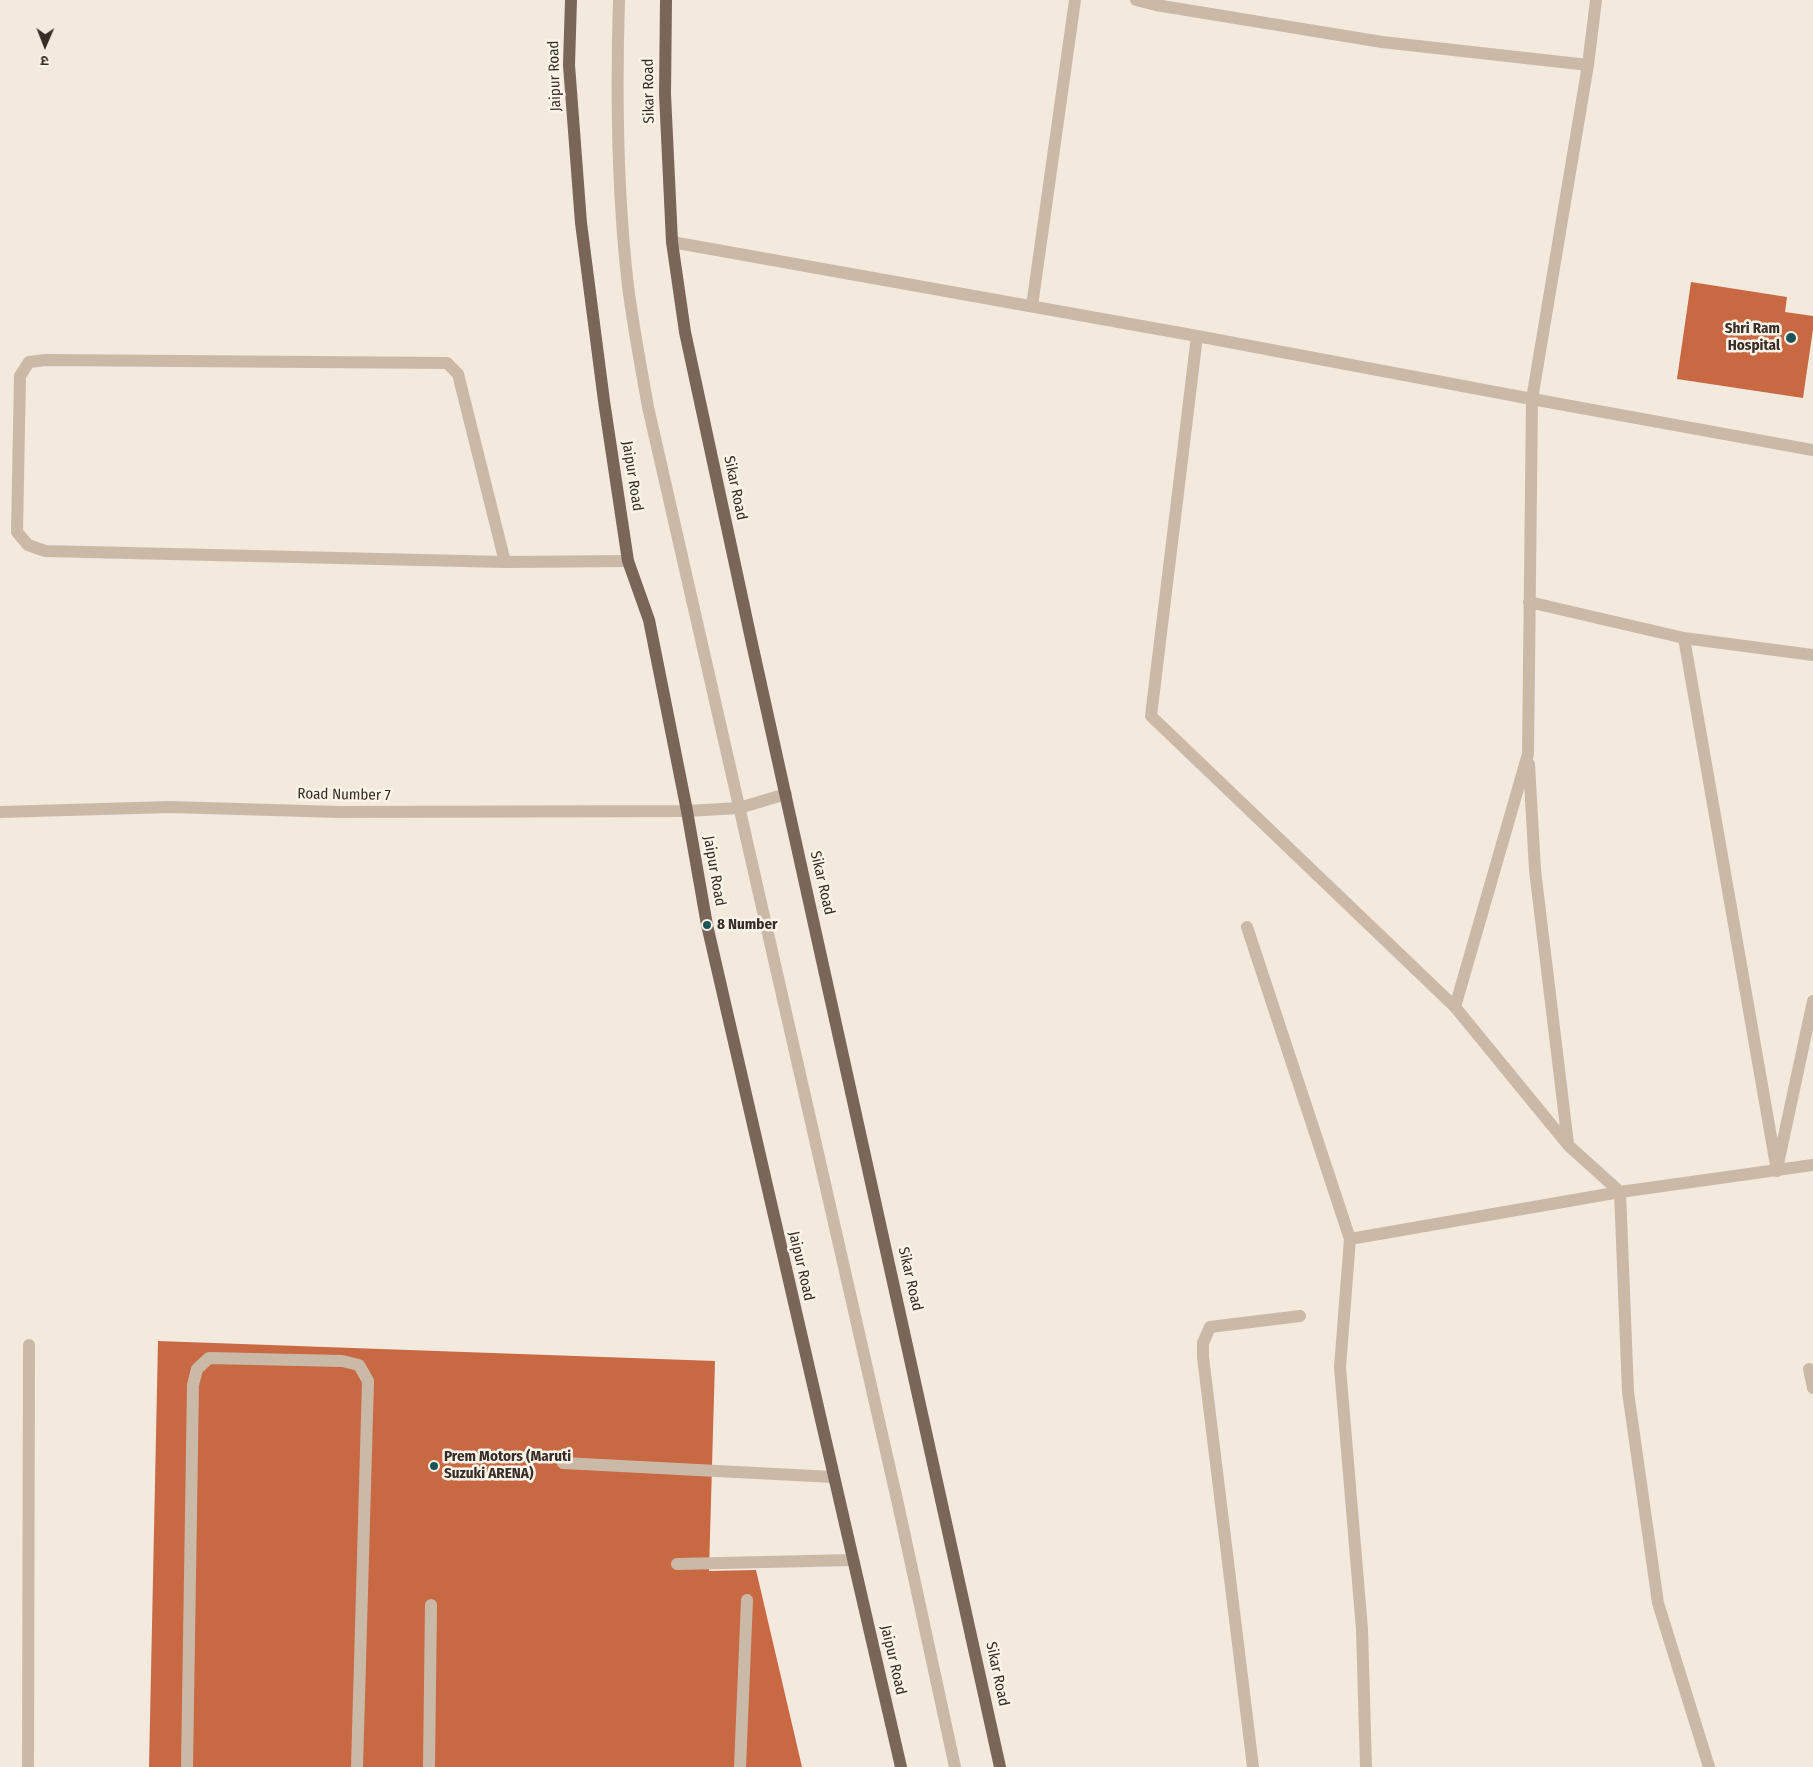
<!DOCTYPE html>
<meta charset="utf-8">
<style>
body{margin:0}
#map{position:relative;width:1813px;height:1767px;overflow:hidden;background:#f3e9dc;font-family:"Fira Sans Condensed","Noto Sans Devanagari",sans-serif}
canvas{display:block}
.north{position:absolute;left:20px;top:20px;width:50px;height:50px;-webkit-text-stroke:4px #faf3e8;paint-order:stroke;rotate:181deg;font-size:14px;font-weight:700;line-height:20px;text-align:center;color:#372d28}
.north::after{content:'';display:block;margin:auto;width:18px;height:22px;background:#372d28;clip-path:polygon(50% 0,100% 100%,50% 72%,0 100%)}
</style>
<div id="map">
<canvas width="1813" height="1767"></canvas>
<div class="north">उ</div>
</div>
<script>
const ctx = document.querySelector('canvas').getContext('2d');
ctx.lineJoin = 'round';
function paint(path, color) { ctx.fillStyle = color; ctx.fill(path, 'evenodd'); }
function strokePath(path, color, width, dash) { ctx.strokeStyle = color; ctx.lineWidth = width; ctx.lineCap = dash ? 'butt' : 'round'; ctx.setLineDash(dash || []); ctx.stroke(path); }
function drawText(font, color, halo, rows, align = 'center') {
  ctx.font = font + ' "Fira Sans Condensed",sans-serif'; ctx.lineWidth = 5; ctx.setLineDash([]); ctx.textBaseline = 'middle'; ctx.strokeStyle = halo; ctx.fillStyle = color; for (const [text, x, y, turn = 0] of rows) {
    ctx.save(); ctx.translate(x, y); ctx.rotate((+turn || 0) * Math.PI / 180); ctx.textAlign = isNaN(turn) ? turn : align; if (halo) ctx.strokeText(text, 0, 0); ctx.fillText(text, 0, 0); ctx.restore();
  }
}
const building = new Path2D(`
 M1691 282 1787 297 1785 312 1813 316V329L1803 398 1677 379Z
 M158 1341 715 1361 709 1571 756 1570 802 1767H149Z`);
const lane = new Path2D(`
 M619 0C616 95 617 191 628 286 633 326 641 367 648 407L898 1504 955 1767
 M505 562 458 374 447 363 46 360 29 362 20 376 17 532 28 545 45 551 505 562 628 561
 M563 1463 833 1477
 M677 1564 853 1560
 M28 1767 29 1345
 M187 1767 193 1385 197 1369 209 1358 342 1361 359 1365 368 1381 357 1767
 M429 1767 431 1605
 M740 1767 747 1600`);
const street = new Path2D(`
 M1136 0 1156 5 1382 42 1588 65
 M672 242 1197 336 1532 399 1813 450
 M1032 306 1075 0
 M1197 336 1151 716 1455 1007 1568 1145 1620 1192 1813 1165
 M1529 602 1684 638 1813 655
 M1684 638 1777 1171
 M1529 764 1535 870 1568 1144
 M0 812 170 807 340 812 687 811 739 808 786 794
 M1247 927 1350 1239 1340 1367 1362 1629 1366 1767
 M1455 1007 1528 754 1532 399 1588 65 1596 0
 M1778 1164 1813 1001
 M1350 1239 1620 1192 1628 1392 1658 1603 1709 1767
 M1809 1369 1813 1388
 M1253 1767 1203 1357V1343L1210 1327 1300 1316`);
const primary = new Path2D(`
 M571 0 569 65 581 223 604 401 628 561 649 620 687 811 707 925 901 1767
 M666 0 665 94 672 242 685 332 751 639 1000 1767`);
const markers = [
 [1791,338,6,"#1c545a"],
 [707,925,5,"#1c545a"],
 [434,1466,5,"#1c545a"]
];
const streetNames = [
 ["Jaipur Road",555,76,-92],
 ["Sikar Road",649,91,-91],
 ["Jaipur Road",632,476,81],
 ["Sikar Road",735,488,78],
 ["Road Number 7",344,795,1],
 ["Jaipur Road",714,871,80],
 ["Sikar Road",822,883,77],
 ["Jaipur Road",801,1266,77],
 ["Sikar Road",910,1279,77],
 ["Jaipur Road",893,1660,77],
 ["Sikar Road",997,1674,78]
];
const poiNames = [
 ["Shri Ram",1780,329,"right"],
 ["Hospital",1780,346,"right"],
 ["8 Number",717,925],
 ["Prem Motors (Maruti",444,1457],
 ["Suzuki ARENA)",444,1474]
];
paint(building, '#c96944');
strokePath(lane, '#cbb9a7', 12);
strokePath(street, '#cbb9a7', 12);
strokePath(primary, '#7a6559', 12);
for (const [x, y, r, color] of markers) { const dot = new Path2D(); dot.arc(x, y, r, 0, 2 * Math.PI); ctx.fillStyle = color; ctx.fill(dot); strokePath(dot, '#faf3e8', 2); }
drawText('15px', '#372d28', '#faf3e8', streetNames);
drawText('bold 15px', '#372d28', '#faf3e8', poiNames, 'left');
</script>
